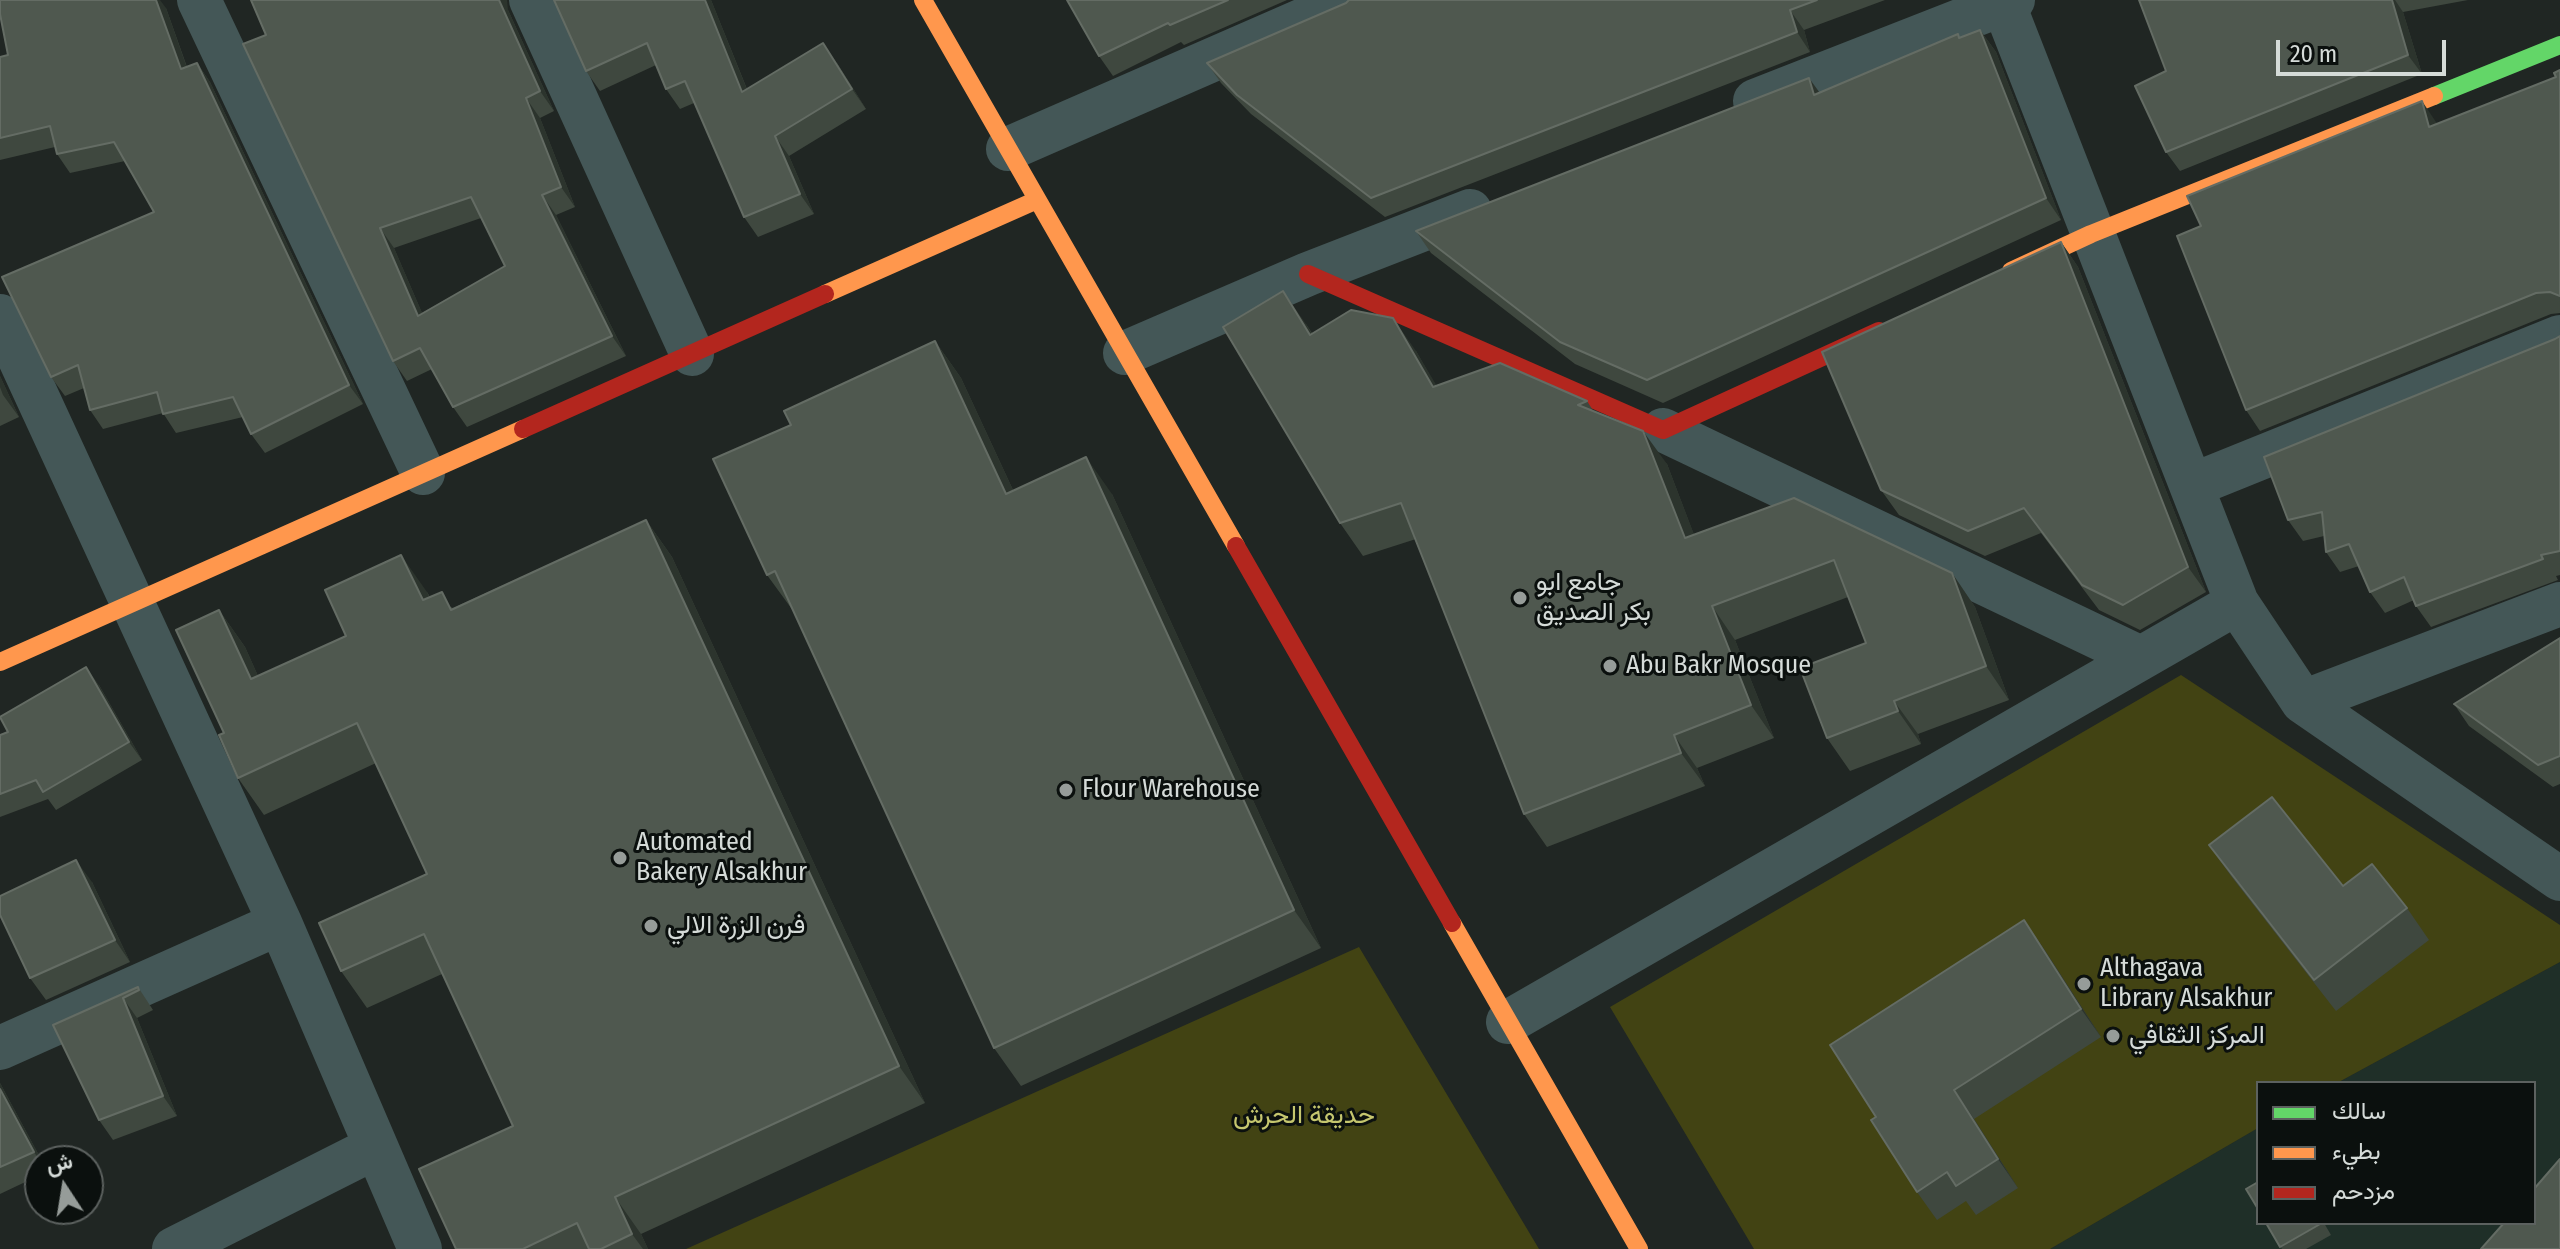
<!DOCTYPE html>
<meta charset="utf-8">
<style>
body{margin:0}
#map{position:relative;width:2560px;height:1249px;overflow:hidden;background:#202623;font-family:"Fira Sans Condensed",Vazirmatn,sans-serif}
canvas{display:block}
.legend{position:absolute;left:2256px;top:1081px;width:280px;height:144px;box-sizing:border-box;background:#0b100e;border:2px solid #5c615f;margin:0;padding:10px 14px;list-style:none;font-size:24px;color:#d5dbd8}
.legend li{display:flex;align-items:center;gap:16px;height:40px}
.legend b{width:40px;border:2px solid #5c615f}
.north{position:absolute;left:24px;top:1145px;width:80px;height:80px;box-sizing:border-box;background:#0b100e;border:2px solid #5c615f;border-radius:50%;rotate:348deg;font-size:22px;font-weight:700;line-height:32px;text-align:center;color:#d5dbd8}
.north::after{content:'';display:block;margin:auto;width:28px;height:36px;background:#969c99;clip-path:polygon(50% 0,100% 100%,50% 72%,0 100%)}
.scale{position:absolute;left:2276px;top:40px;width:170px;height:36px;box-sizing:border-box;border:4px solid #d5dbd8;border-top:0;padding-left:10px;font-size:24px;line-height:28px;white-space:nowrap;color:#d5dbd8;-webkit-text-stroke:6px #0b100e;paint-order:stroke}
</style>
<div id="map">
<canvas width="2560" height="1249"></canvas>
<ul class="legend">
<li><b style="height:10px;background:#63d668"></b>سالك</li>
<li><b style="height:10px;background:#ff974d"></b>بطيء</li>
<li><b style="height:10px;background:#b3261e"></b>مزدحم</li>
</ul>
<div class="north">ش</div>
<div class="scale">20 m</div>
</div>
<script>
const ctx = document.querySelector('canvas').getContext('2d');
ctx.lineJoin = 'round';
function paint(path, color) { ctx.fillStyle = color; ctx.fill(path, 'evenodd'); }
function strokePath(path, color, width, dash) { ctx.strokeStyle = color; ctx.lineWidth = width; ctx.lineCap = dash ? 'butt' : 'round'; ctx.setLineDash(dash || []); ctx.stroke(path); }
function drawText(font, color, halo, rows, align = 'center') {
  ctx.font = font + ' "Fira Sans Condensed",Vazirmatn,sans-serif'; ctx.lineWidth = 6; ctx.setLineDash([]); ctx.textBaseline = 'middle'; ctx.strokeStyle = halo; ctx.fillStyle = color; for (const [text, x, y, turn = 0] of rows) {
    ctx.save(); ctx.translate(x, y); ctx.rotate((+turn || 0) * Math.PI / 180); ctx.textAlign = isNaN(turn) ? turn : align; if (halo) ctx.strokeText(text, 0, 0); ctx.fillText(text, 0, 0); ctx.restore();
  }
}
const built = new Path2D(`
 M2560 962V1249H2050L2258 1128V1223H2534V1083H2337Z`);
const green = new Path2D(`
 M2181 675 2560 925V962L2337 1083H2258V1128L2050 1249H1754L1610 1007Z
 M1359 947 1539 1249H686Z`);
const street = new Path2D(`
 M199 0 423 473
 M531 0 692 354
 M2002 0 2237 603 2303 702 2560 879
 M1755 101 2013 0
 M1008 149 1349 0
 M0 316 280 923 420 1249
 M1125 353 1308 274 1470 211
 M1663 430 2141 658
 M2193 485 2560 337
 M2303 702 2560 604
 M1508 1022 2237 603
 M0 1048 280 923
 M174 1249 374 1148`);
const fast = new Path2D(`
 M2434 96 2560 45`);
const slow = new Path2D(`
 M923 0 1236 546
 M2011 271 2091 234 2434 96
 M825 294 1037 200
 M0 662 523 429
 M1452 923 1639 1249`);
const jam = new Path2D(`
 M1308 274 1663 430 1879 331
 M523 429 825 294
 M1236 546 1452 923`);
const wall = new Path2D(`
 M554 0H711L747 89 837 63 866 109 789 156 814 214 758 237 744 217 694 103 680 109 666 89 656 65 600 91 586 71Z
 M1067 0H1287L1184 45 1181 42 1113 76 1099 56Z
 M1349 0H1885L1804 30 1810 52 1385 217 1251 114 1221 83 1207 63 1346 3Z
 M2139 0H2468L2403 12 2422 74 2180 171 2166 152V71Z
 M166 8 187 67 197 63 210 82 363 404 265 453 251 434 243 417 176 433 163 413 103 429 90 410 84 388 65 396 51 377 154 212 125 161 70 173 57 154 55 147 0 160V57Z
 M508 10 554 111 540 118 575 207 556 215 626 356 467 427 453 407 432 369 407 381 393 361 266 35ZM481 218 505 266 422 313 394 248Z
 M1980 30 1996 52 2061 220 1663 403 1575 364 1431 253 1416 231 1819 93Z
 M2560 70V313L2551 314 2260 431 2246 410 2201 226 2436 122 2437 124 2556 77Z
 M2061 242 2078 267 2206 592 2140 630 2099 610 2041 533 1985 556 1899 515 1881 490Z
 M1306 324 1312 333 1416 351 1436 386 1587 401 1594 412 1667 464 1694 535 1952 573 1975 607 2009 700 1918 734 1921 744 1850 771 1827 738 1866 643 1848 597 1735 640 1774 738 1697 768 1705 786 1547 847 1524 814 1416 539 1363 556 1340 523Z
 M2560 336V575L2556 576 2558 580 2431 627 2416 606 2414 600 2385 613 2370 592 2359 566 2340 572 2326 552 2324 536 2303 541 2288 520Z
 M935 341 961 378 1013 490 1112 494 1321 948 1021 1086 994 1048 794 612 767 575 791 425Z
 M0 376 19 417 0 426Z
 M646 520 672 557 925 1103 641 1234 648 1249H456L513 1126 442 974 367 1008 341 971 427 874 376 763 264 815 238 778 224 733 219 610 245 647 258 676 346 636 427 592 430 597 453 608Z
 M2560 638V784L2553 787 2469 726 2454 704Z
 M99 685 142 760 56 810 48 799 0 817V735Z
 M2209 845 2343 886 2407 908 2429 940 2336 1011 2231 876Z
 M92 882 130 962 46 1000 30 978Z
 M2024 920 2044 949 2101 1037 1974 1119 2018 1188 1976 1215 1966 1201 1937 1220 1917 1192 1876 1117Z
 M138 987 153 1010 137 1018 177 1116 113 1140 99 1120 53 1025Z
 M0 1083 42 1161H40V1175L0 1194Z
 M2266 1223H2324L2331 1235 2306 1249H2282Z`);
const shadedWall = new Path2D(`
 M156 0H160L166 8 194 88 181 69Z
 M499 0H507L508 10 554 111 540 91Z
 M705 0H711L756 112 742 92Z
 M2392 0H2395L2403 12 2422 74 2408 55Z
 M1790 10 1804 30 1810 52 1797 32Z
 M1980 30 1996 52 2061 220 2046 198Z
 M823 43 837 63 866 109 852 89Z
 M197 63 210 82 363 404 349 385Z
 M1809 78 1825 100 1814 95Z
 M526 98 540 118 575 207 561 187Z
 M2422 101 2436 122 2444 148 2429 127Z
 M775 136 789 156 814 214 800 194Z
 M542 195 556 215 626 356 612 336Z
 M380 228 394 248 432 336 418 316Z
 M2061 242 2078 267 2206 592 2188 567Z
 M1283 291 1306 324 1333 368 1310 335Z
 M1393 318 1416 351 1457 420 1433 387Z
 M935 341 961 378 1032 531 1006 494Z
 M0 376 19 417 3 395 0 387Z
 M1643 431 1667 464 1708 571 1685 538Z
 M1086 457 1112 494 1321 948 1294 910Z
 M646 520 672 557 925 1103 899 1066Z
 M401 555 427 592 449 637 423 600Z
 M1952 573 1975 607 2009 700 1986 666Z
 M1712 606 1735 640 1774 738 1751 705Z
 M219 610 245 647 276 716 251 679Z
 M86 667 99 685 142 760 129 742Z
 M1894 701 1918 734 1921 744 1898 711Z
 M1674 735 1697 768 1705 786 1681 753Z
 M76 860 92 882 130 962 115 940Z
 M2024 920 2044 949 2101 1037 2081 1009Z
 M123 998 137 1018 177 1116 163 1096Z
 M0 1083 42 1161H40L34 1152 0 1089Z
 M1954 1090 1974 1119 2018 1188 1998 1159Z
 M615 1197 641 1234 648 1249H643L632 1234Z`);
const building = new Path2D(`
 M0 0H156L181 69 197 63 349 385 251 434 233 397 163 414 157 392 90 410 78 365 51 377 2 277 154 212 114 142 57 154 50 126 0 138V57L8 55 0 14Z
 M251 0H499L540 91 526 98 561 187 542 195 612 336 453 407 420 348 393 361 243 44 266 35ZM471 197 505 266 418 316 380 228Z
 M554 0H705L742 92 823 43 852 89 775 136 800 194 744 217 685 81 666 89 647 43 586 71Z
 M1067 0H1228L1170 25 1168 23 1099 56Z
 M1349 0H1817L1790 10 1797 32 1371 198 1237 95 1207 63 1346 3Z
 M2139 0H2392L2408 55 2166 152 2135 86 2166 71Z
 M1980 30 2046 198 1647 380 1560 342 1416 231 1809 78 1814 95 1958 34 1959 38Z
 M2560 70V296L2550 292 2536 293 2246 410 2177 236 2201 226 2187 196 2422 101 2429 127 2556 77 2554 73Z
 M2061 242 2188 567 2123 605 2082 585 2024 508 1968 531 1881 490 1822 352Z
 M1283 291 1310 335 1351 310 1393 318 1433 387 1500 363 1587 401 1578 405 1643 431 1685 538 1794 498 1952 573 1986 666 1894 701 1898 711 1827 738 1800 668 1866 643 1834 560 1712 606 1751 705 1674 735 1681 753 1524 814 1401 503 1340 523 1223 327Z
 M2560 336V551L2541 555 2543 559 2416 606 2404 577 2370 592 2349 544 2326 552 2322 512 2288 520 2264 457 2555 339Z
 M935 341 1006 494 1086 457 1294 910 994 1048 775 571 767 575 713 459 791 425 784 411Z
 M646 520 899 1066 615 1197 632 1234 601 1249H589L577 1223 523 1249H456L419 1169 513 1126 424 934 341 971 319 923 427 874 357 723 238 778 219 735 224 733 176 630 219 610 251 679 346 636 325 590 401 555 423 600 442 592 451 610Z
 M2560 638V756L2538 765 2454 704Z
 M86 667 129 742 43 792 36 780 0 794V735L8 732 0 717Z
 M2272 797 2343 886 2372 864 2407 908 2314 980 2209 845Z
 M76 860 115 940 30 978 0 915V896Z
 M2024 920 2081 1009 1954 1090 1998 1159 1956 1186 1947 1172 1917 1192 1871 1120 1876 1117 1830 1045Z
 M138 987 139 990 123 998 163 1096 99 1120 53 1025Z
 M0 1089 34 1152 0 1167Z
 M2560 1159V1249H2481L2504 1223H2534V1189Z
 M2258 1182V1209L2246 1189Z
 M2266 1223H2322L2280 1247Z`);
const markers = [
 [1520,598,8,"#969c99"],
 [1610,666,8,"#969c99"],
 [1066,790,8,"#969c99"],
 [620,858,8,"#969c99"],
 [651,926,8,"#969c99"],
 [2084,984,8,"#969c99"],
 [2113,1036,8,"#969c99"]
];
const poiNames = [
 ["جامع ابو",1536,583],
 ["بكر الصديق",1536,613],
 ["Abu Bakr Mosque",1626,666],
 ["Flour Warehouse",1082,790],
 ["Automated",636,843],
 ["Bakery Alsakhur",636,873],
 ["فرن الزرة الالي",667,926],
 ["Althagava",2100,969],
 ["Library Alsakhur",2100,999],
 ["المركز الثقافي",2129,1036]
];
const parkNames = [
 ["حديقة الحرش",1304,1116]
];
paint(built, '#1f2f28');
paint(green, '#424313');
strokePath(street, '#445757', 44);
strokePath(fast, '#63d668', 18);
strokePath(slow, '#ff974d', 18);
strokePath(jam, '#b3261e', 18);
paint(wall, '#3f483f');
paint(shadedWall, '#2c342d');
paint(building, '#4f584f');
strokePath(building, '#646c64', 2);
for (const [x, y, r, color] of markers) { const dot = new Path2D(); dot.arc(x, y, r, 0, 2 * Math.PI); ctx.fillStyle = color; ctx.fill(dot); strokePath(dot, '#0b100e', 3); }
drawText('26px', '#d5dbd8', '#0b100e', poiNames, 'left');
drawText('26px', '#c5c66e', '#0b100e', parkNames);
</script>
